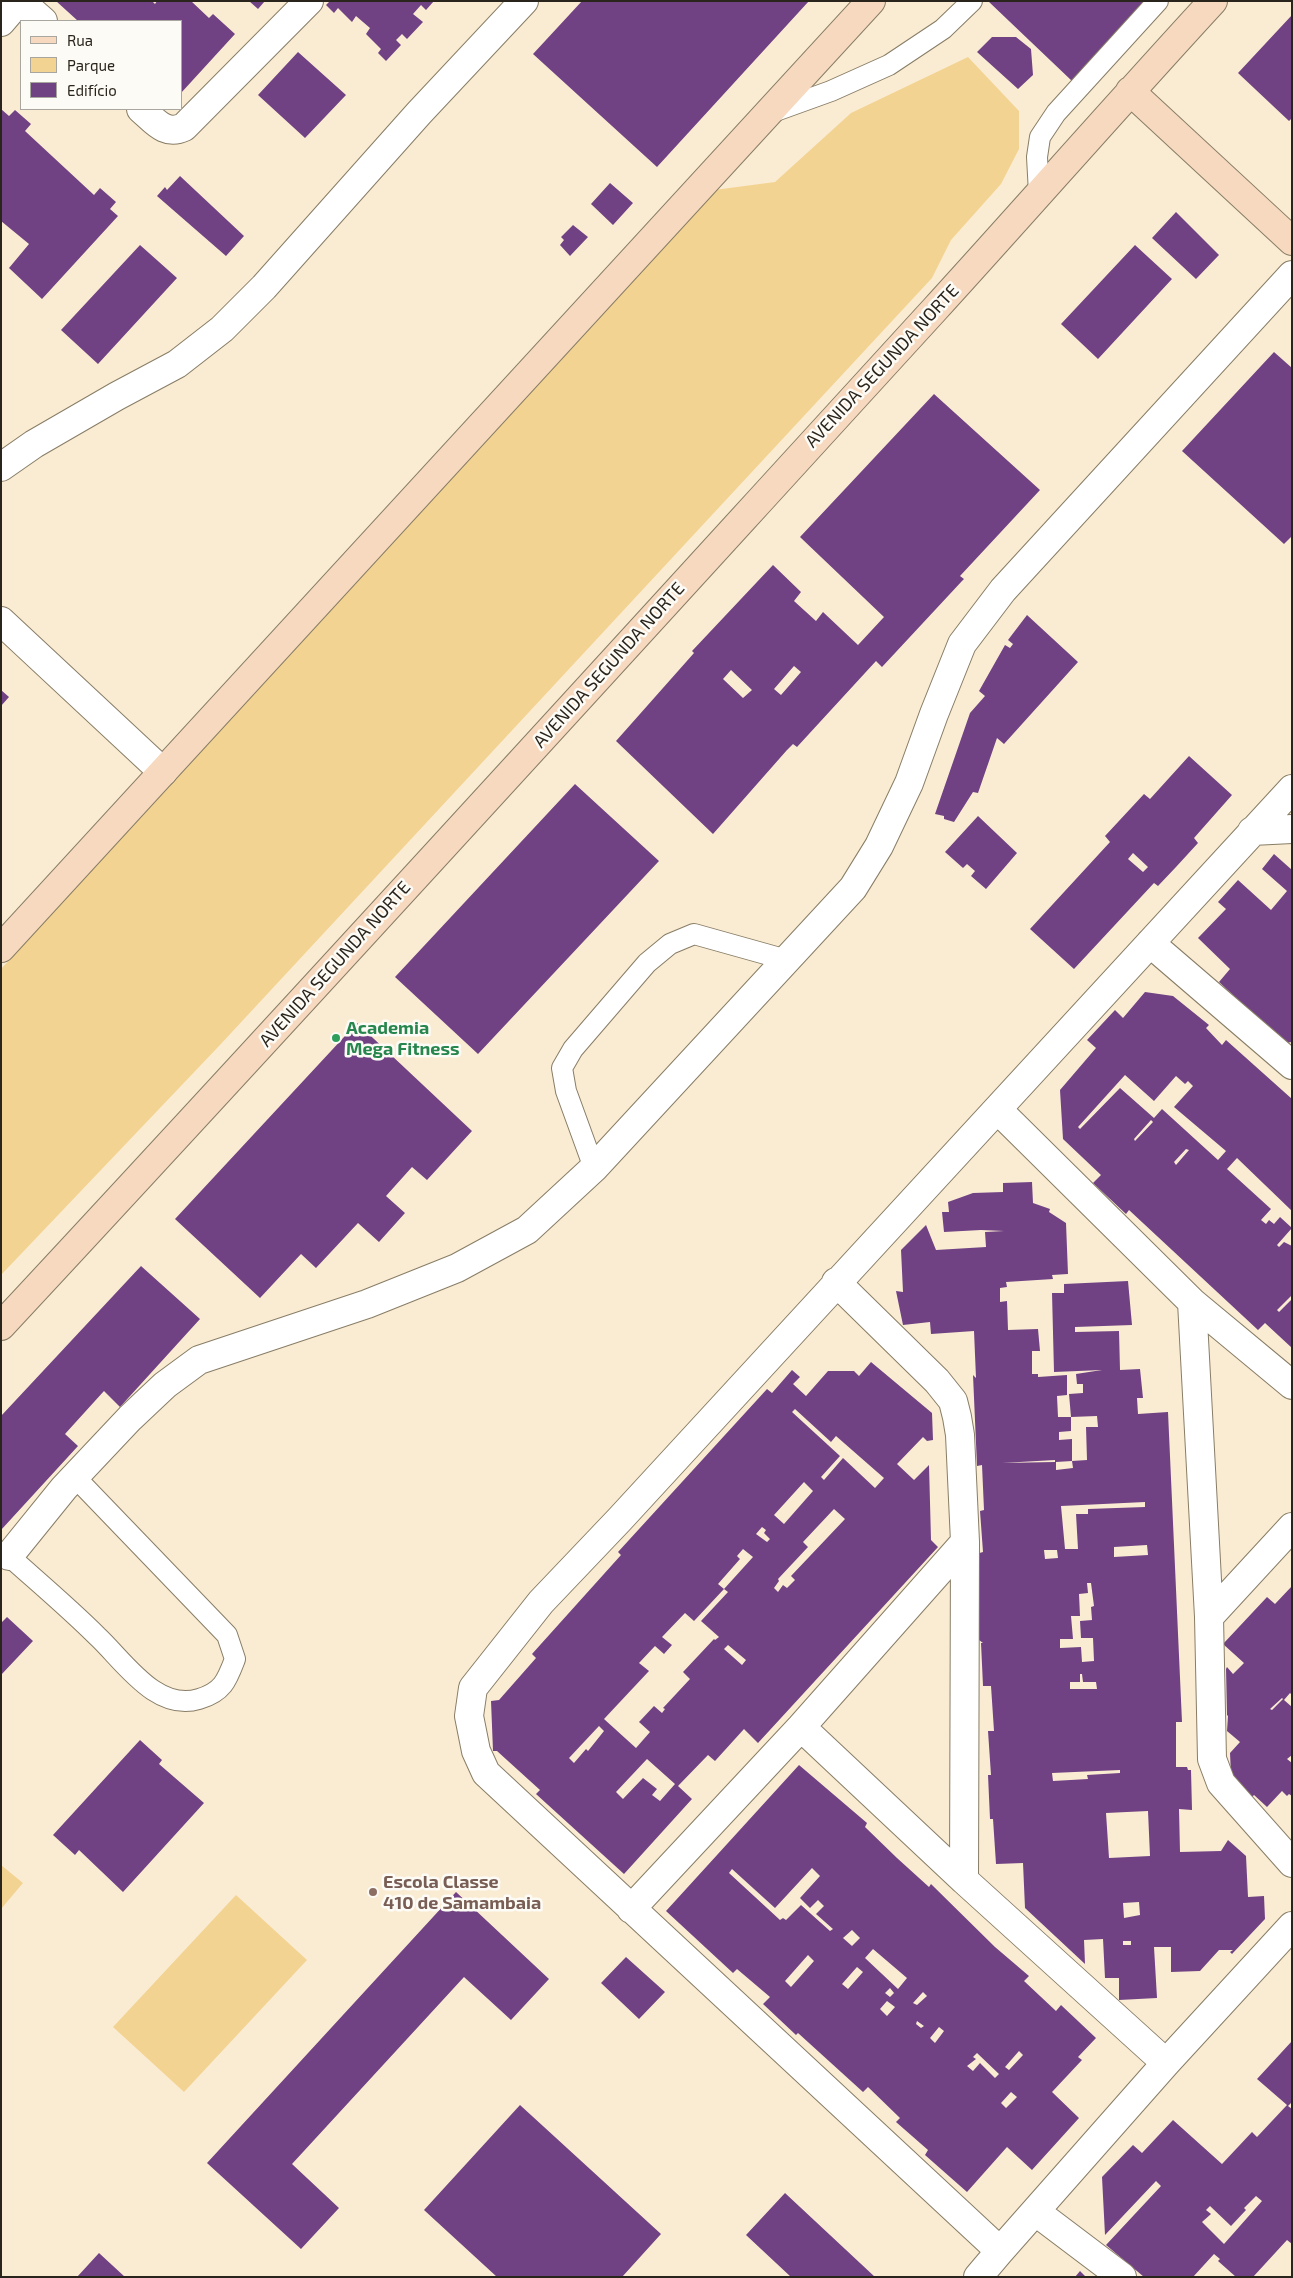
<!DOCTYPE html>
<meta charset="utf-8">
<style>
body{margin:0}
#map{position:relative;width:1293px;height:2278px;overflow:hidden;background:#faecd3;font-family:"Exo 2",sans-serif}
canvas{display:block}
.frame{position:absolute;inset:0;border:2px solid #2a251c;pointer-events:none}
.legend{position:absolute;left:20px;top:20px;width:162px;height:90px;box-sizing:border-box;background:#fdfbf6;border:1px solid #a9a59f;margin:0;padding:6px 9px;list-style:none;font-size:15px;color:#2a251c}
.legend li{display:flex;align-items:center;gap:10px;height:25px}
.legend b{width:25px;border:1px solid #a9a59f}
</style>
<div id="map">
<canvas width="1293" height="2278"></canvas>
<div class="frame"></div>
<ul class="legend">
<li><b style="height:6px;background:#f6d9be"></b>Rua</li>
<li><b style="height:14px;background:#f3d392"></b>Parque</li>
<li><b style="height:14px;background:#704284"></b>Edifício</li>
</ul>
</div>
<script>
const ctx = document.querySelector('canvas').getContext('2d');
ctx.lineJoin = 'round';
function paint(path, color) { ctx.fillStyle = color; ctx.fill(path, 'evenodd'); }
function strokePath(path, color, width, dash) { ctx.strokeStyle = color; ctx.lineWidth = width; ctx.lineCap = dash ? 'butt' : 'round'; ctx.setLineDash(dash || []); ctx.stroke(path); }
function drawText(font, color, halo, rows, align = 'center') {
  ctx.font = font + ' "Exo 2",sans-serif'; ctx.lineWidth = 5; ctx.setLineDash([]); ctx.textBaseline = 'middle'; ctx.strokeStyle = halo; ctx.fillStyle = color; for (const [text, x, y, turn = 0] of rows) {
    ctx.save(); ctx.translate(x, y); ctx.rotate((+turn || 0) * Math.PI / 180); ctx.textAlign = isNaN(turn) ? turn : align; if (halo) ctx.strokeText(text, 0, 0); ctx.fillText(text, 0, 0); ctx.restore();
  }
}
const green = new Path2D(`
 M968 57 1019 111V149L1001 184 951 240 932 278 219 1046 1 1275V969L714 190 775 182 851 113Z
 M1 1865 23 1883 1 1909Z
 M236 1895 307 1960 184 2092 113 2027Z`);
const building = new Path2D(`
 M56 1H152L155 4 157 1H191L209 18 213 14 235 34 181 93V21H78Z
 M249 1H265L258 9Z
 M330 1H434L426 10 421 5 413 14 423 22 407 39 402 34 396 40 401 45 386 61 378 53 381 49 366 34 370 28 356 16 352 22 338 8 334 13 326 5Z
 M582 1H809L657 167 533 54Z
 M988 1H1147L1072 81Z
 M1292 15V118L1289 121 1238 73Z
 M992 37H1016L1031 49 1033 75 1018 89 977 52Z
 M298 52 346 95 305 138 258 95Z
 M1 109 9 116 15 110 31 124 25 131 94 195 100 188 116 202 110 209 118 216 42 299 9 268 29 244 1 221Z
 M180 176 244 236 226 256 157 196 165 187 167 190Z
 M610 183 633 203 613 225 591 204Z
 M1176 212 1219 255 1196 279 1152 238Z
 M573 225 588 237 570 256 560 245 564 240 561 237Z
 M140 245 177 278 98 364 61 330Z
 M1135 245 1172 279 1098 359 1061 324Z
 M1274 352 1292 368V536L1284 544 1182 451Z
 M934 394 1040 490 960 576 964 579 962 581 882 667 876 661 797 747 793 744 787 750 713 834 616 741 694 653 692 651 773 565 801 592 794 601 816 621 823 612 858 645 884 617 800 537ZM794 666 801 672 781 695 774 689ZM731 670 752 690 743 698 723 679Z
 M1027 615 1078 662 1004 744 997 738 978 793 973 792 954 822 944 819V816L935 814 970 713 985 696 979 691 1005 645 1010 648 1013 644 1008 640Z
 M1 690 9 697 1 706Z
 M1189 756 1232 795 1194 838 1198 843 1176 867 1158 886 1154 883 1074 969 1030 929 1110 842 1105 836 1144 794 1150 799ZM1133 853 1148 867 1143 872 1128 859Z
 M575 784 659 861 478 1054 395 977Z
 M978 816 1017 853 986 889 971 876 975 871 967 864 963 868 945 852Z
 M1274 854 1292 870V1042L1285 1043 1219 982 1230 969 1198 938 1226 909 1218 902 1238 880 1271 910 1287 891 1262 869Z
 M1145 992 1173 996 1209 1025 1206 1028 1222 1045 1226 1040 1292 1099V1211L1237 1158 1227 1169 1271 1209 1261 1220 1266 1224 1269 1220 1274 1224 1280 1217 1292 1228 1277 1245 1279 1247 1284 1242 1292 1246V1295L1277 1310 1279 1312 1292 1299V1348L1265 1323 1258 1330 1129 1210 1126 1214 1093 1183 1101 1175 1063 1139 1060 1090 1096 1048 1087 1040 1115 1010 1123 1018ZM1125 1075 1154 1101 1176 1076 1185 1084 1188 1081 1193 1086 1174 1107 1226 1151 1218 1160 1162 1109 1154 1118 1120 1088 1080 1129 1078 1127ZM1151 1120 1153 1122 1135 1141 1134 1139ZM1186 1149 1189 1150 1176 1165 1174 1162Z
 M357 1023 472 1131 427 1180 412 1167 386 1196 405 1213 379 1242 358 1223 316 1268 301 1254 260 1298 175 1219Z
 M1032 1182 1033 1203 1050 1209 1049 1212 1066 1223 1068 1274 1052 1275 1053 1279 1006 1282 1007 1287 1000 1288V1302L1007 1301 1008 1330 1038 1329 1040 1351H1032V1374H1038V1377L1067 1375V1395L1057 1396 1058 1417H1071L1069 1394 1083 1393V1384H1077L1076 1374 1102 1370 1054 1372 1052 1293H1064V1284L1128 1281 1132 1325 1075 1327V1332L1119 1331 1120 1370 1140 1369 1143 1398H1137L1138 1414 1168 1412 1182 1722H1176V1767H1187L1188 1770H1191L1192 1810 1179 1809 1180 1852 1221 1851 1228 1840 1246 1856 1248 1897 1264 1896 1265 1919 1232 1954 1230 1952 1233 1950H1219L1200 1971 1171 1972V1947H1154L1157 1998 1119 2000V1978H1105L1103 1939 1084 1940 1085 1964 1025 1908 1023 1863 996 1864 993 1819H990L988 1775H991L988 1731H994L991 1686H983L981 1643H983L979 1640 976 1554 983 1552 980 1511 984 1510 982 1465 977 1466 973 1375 976 1378 974 1331 931 1334 930 1322 903 1325 896 1291 903 1292 901 1250 926 1225 936 1250 986 1247 985 1232 1004 1231 981 1230 944 1232 942 1212H949L948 1202 973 1193 1003 1192V1183ZM1097 1416 1098 1427H1086L1087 1460 1072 1461 1073 1468 1056 1470V1462L1072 1461V1439L1059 1440V1432L1071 1431V1417ZM1055 1460V1462L1002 1463ZM1145 1502V1507L1088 1509V1514H1076L1078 1549H1065L1061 1506ZM1147 1545 1148 1555 1114 1557V1547ZM1044 1550H1057L1058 1558 1045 1559ZM1087 1583H1091L1094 1606 1091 1607 1092 1620 1080 1621 1081 1638H1093L1094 1661 1082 1662 1081 1647 1060 1648V1639H1073L1071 1616H1080L1079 1594 1088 1593ZM1080 1674H1082L1083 1682H1096L1097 1689H1070V1682H1080ZM1120 1770V1773L1087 1775 1088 1779 1053 1781 1052 1773ZM1148 1811 1150 1856 1109 1858 1106 1813ZM1139 1902 1140 1915 1124 1918 1123 1903ZM1123 1941H1131V1945H1123Z
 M141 1266 200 1319 120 1407 104 1391 65 1434 78 1446 1 1530V1416Z
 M871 1362 932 1413 933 1440 927 1441 923 1437 897 1464 914 1480 929 1465 931 1540 938 1547 758 1743 744 1729 715 1761 708 1755 678 1786 692 1799 624 1874 536 1794 540 1790 497 1751H493L491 1701 499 1700 536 1658 532 1654 621 1555 618 1552 767 1389 772 1393 792 1370 800 1377 793 1384 806 1396 828 1371H854L859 1376ZM795 1409 831 1442 836 1436 884 1478 875 1488 843 1458 824 1480 821 1477 840 1456 792 1412ZM804 1482 813 1491 784 1524 774 1515ZM834 1509 845 1519 791 1576 795 1580 787 1588 783 1585 778 1592 774 1588 779 1581 778 1579 808 1547 803 1542ZM762 1527 766 1530 764 1533 770 1539 767 1542 756 1534ZM743 1549 753 1557 724 1589 728 1592 701 1621 719 1637 715 1640 714 1639 683 1672 690 1679 663 1708 665 1709 662 1713 654 1706 639 1722 650 1732 636 1748 604 1719 649 1671 639 1663 655 1646 664 1654 672 1645 662 1637 685 1613 694 1621 724 1589 718 1584 740 1559 737 1556ZM728 1645 746 1660 742 1665 724 1649ZM599 1726 604 1731 588 1751 586 1749 574 1763 569 1758ZM647 1759 675 1784 660 1801 652 1795 657 1789 643 1778 623 1799 616 1792Z
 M1292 1586V1695L1290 1693 1284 1700 1292 1707V1755L1287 1759 1292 1763V1796L1289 1794 1287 1796 1282 1791 1267 1807 1254 1795 1249 1800 1231 1774 1230 1753 1240 1742 1227 1731 1228 1716 1227 1715 1226 1669 1227 1667 1233 1674 1244 1663 1223 1644 1267 1597 1275 1604ZM1282 1698 1283 1699 1272 1710 1270 1709Z
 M7 1617 33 1641 1 1675V1623Z
 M140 1740 162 1760 159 1764 204 1803 123 1892 79 1850 75 1855 53 1835Z
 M799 1765 867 1823 865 1827 897 1858 929 1887 931 1884 995 1947 1029 1976 1024 1981 1056 2011 1061 2005 1096 2038 1078 2057 1082 2060 1052 2092 1079 2118 1032 2170 1007 2147 967 2192 925 2155 928 2150 896 2122 900 2118 868 2087 863 2092 798 2033 796 2035 763 2004 770 1997 737 1969 733 1973 666 1911ZM812 1868 820 1876 800 1898 810 1908 818 1900 824 1906 816 1914 833 1929 830 1931 801 1905 786 1920 783 1918 780 1920 729 1873 732 1869 775 1908ZM852 1930 860 1938 852 1946 843 1938ZM873 1949 907 1978 898 1989 865 1958ZM808 1955 814 1961 791 1987 785 1981ZM857 1967 863 1972 848 1989 842 1984ZM890 1988 894 1993 890 1997 885 1993ZM923 1992 927 1996 917 2005 913 2003ZM887 2001 895 2007 887 2016 880 2009ZM917 2021 924 2026 921 2028 916 2024ZM939 2027 944 2031 935 2043 930 2038ZM1019 2051 1023 2055 1009 2070 1005 2067ZM977 2053 999 2074 995 2078 980 2063 973 2071 967 2066 976 2059 973 2057ZM1011 2092 1017 2097 1006 2108 1001 2103Z
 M456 1892 549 1979 511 2020 464 1977 292 2164 339 2208 301 2249 207 2163Z
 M626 1957 665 1992 639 2019 601 1983Z
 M1292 2041V2102L1288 2106 1292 2109V2244L1287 2240 1253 2277H1236L1218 2261 1220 2259 1214 2254 1193 2277H1144L1106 2245 1161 2186 1156 2181 1105 2235 1102 2177 1133 2145 1142 2153 1173 2120 1222 2164 1252 2132 1257 2137 1287 2105 1257 2079ZM1256 2196 1262 2201 1224 2244 1202 2222 1211 2214 1206 2210 1210 2206 1231 2226 1246 2210 1244 2208Z
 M520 2105 661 2234 622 2277H497L424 2210Z
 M785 2193 875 2277H791L746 2235Z
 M99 2253 125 2277H77Z
 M1080 2271 1086 2277H1075Z`);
const lane = new Path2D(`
 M770 113 831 91 889 65 943 29 972 1
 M1039 193 1037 157 1040 137 1056 113 1158 1
 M594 1168 566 1091 562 1068 573 1049 647 963 670 944 694 934 787 960
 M9 1556C38 1582 69 1608 97 1636 124 1661 156 1712 199 1699 223 1692 227 1680 235 1659L227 1635 74 1476`);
const street = new Path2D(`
 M20 1 43 21
 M1 22 19 1
 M141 109C155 121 165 136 184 127L309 1
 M1 467 34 444 117 396 177 364 222 329 264 287 419 113 524 1
 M1 621 163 772
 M1252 831 1292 829
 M1150 943 1292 1065
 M998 1110 1192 1302 1209 1617 1212 1759 1221 1783 1292 1863
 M836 1282 937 1381 953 1401 957 1417 960 1435 965 1542 964 1880 1166 2063
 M1192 1302 1292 1385
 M9 1556 64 1488 130 1418 165 1385 199 1360 367 1304 457 1268 527 1230 594 1168 853 888 879 846 909 783 934 714 962 644 1003 590 1292 275
 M1209 1617 1292 1527
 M801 1727 964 1880
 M631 1909 801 1727 965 1542
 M1036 2212 1122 2277
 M1000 2251 1166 2063 1292 1926
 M978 2277 1000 2251 486 1773 476 1751 469 1716 473 1688 541 1602 620 1519 1292 789`);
const secondary = new Path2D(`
 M1130 91 1292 241
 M1 948 871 1
 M1 1326C315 989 624 649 935 309 1028 207 1119 103 1213 1`);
const markers = [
 [336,1038,5,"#2e9e5b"],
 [373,1892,5,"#8d6e63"]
];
const streetNames = [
 ["AVENIDA SEGUNDA NORTE",882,366,-47],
 ["AVENIDA SEGUNDA NORTE",609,665,-48],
 ["AVENIDA SEGUNDA NORTE",335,964,-48]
];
const leisureNames = [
 ["Academia",346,1028],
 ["Mega Fitness",346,1049]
];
const educationNames = [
 ["Escola Classe",383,1882],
 ["410 de Samambaia",383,1903]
];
paint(green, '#f3d392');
paint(building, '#704284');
strokePath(lane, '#887d66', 22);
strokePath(street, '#887d66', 30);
strokePath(secondary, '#887d66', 30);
strokePath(lane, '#fff', 20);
strokePath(street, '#fff', 28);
strokePath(secondary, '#f6d9be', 28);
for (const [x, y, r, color] of markers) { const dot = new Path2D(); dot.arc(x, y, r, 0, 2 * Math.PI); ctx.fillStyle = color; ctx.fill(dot); strokePath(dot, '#fdfbf6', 2); }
drawText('18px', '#2a251c', '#fdfbf6', streetNames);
drawText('bold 18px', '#27864d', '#fdfbf6', leisureNames, 'left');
drawText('bold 18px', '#785e54', '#fdfbf6', educationNames, 'left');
</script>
